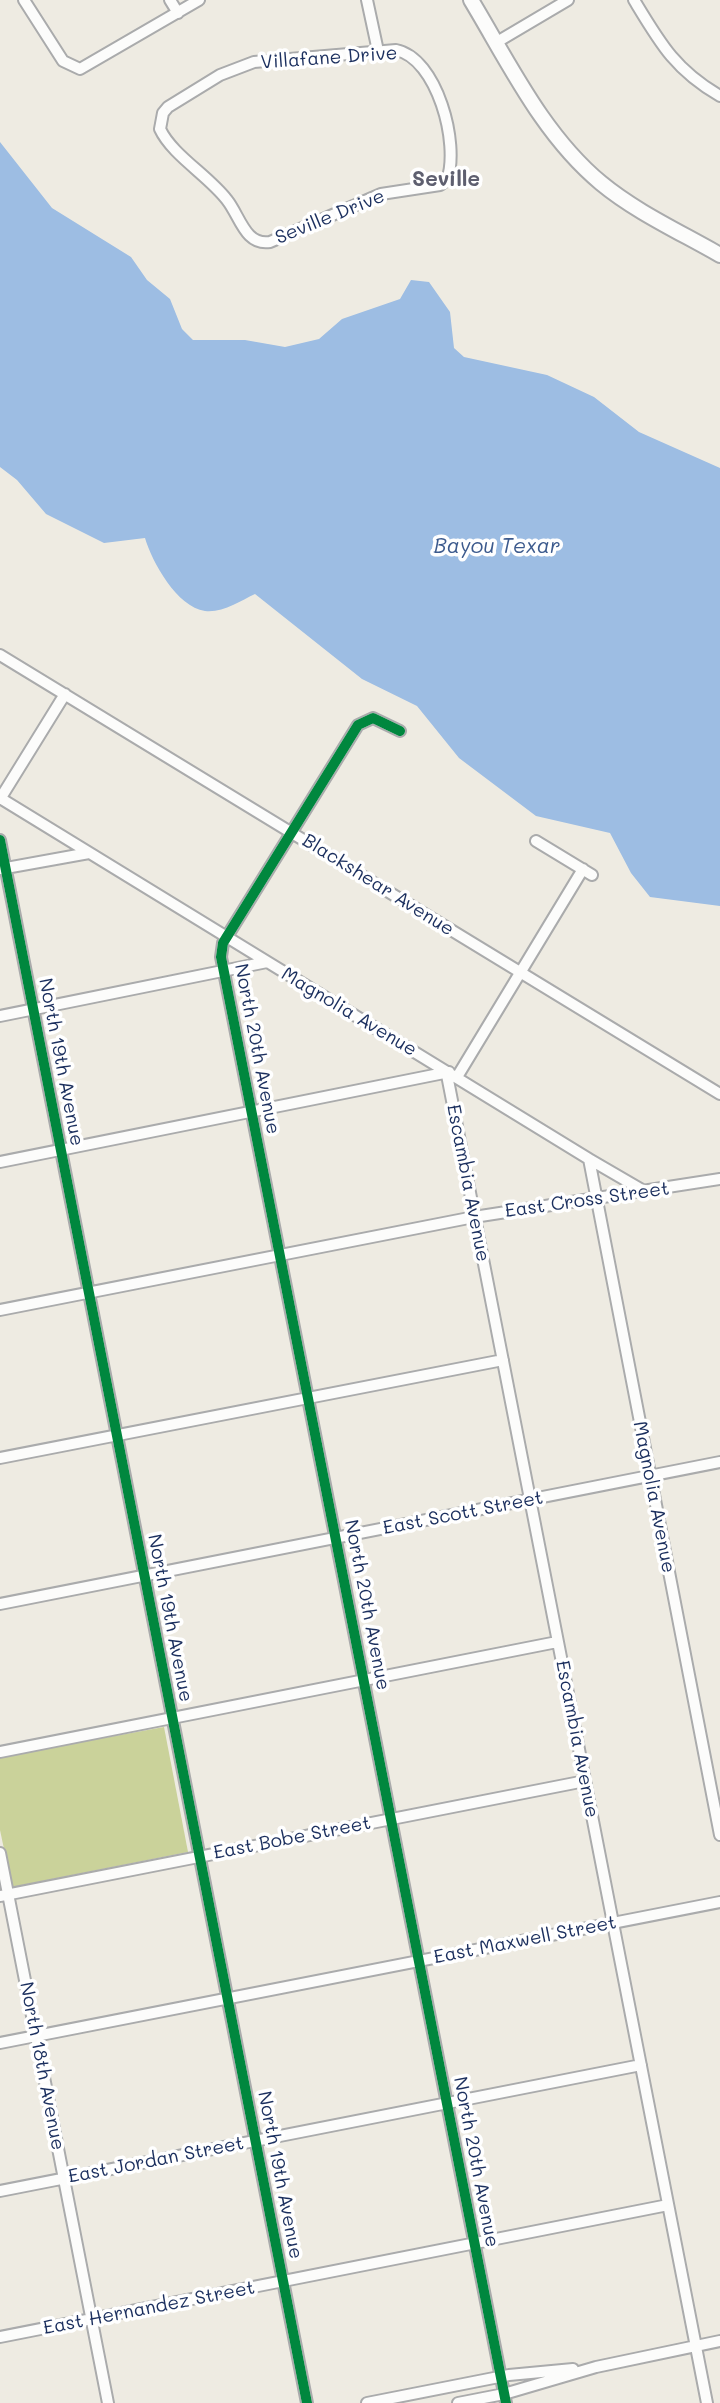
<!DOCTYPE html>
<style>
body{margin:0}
canvas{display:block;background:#eeebe2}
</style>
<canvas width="720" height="2403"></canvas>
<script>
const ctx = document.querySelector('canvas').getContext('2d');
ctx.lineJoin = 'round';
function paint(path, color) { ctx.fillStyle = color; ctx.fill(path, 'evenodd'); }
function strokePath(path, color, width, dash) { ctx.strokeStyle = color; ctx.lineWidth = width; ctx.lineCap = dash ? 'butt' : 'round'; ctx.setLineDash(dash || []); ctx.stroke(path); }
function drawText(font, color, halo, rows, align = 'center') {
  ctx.font = font + ' Mali,sans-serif'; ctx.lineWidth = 7; ctx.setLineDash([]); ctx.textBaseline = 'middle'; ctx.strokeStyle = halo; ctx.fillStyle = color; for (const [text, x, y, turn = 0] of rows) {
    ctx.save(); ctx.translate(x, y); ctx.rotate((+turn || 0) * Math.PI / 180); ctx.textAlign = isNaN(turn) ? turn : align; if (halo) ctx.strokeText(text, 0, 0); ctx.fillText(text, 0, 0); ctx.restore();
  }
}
const green = new Path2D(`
 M164 1727 188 1852 12 1887 0 1830V1757Z`);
const water = new Path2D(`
 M0 142 52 208 131 257 147 280 170 299 182 329 193 340H245L285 347 319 339 342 319 400 299 411 280 429 282 450 312 454 348 464 357 547 375 594 397 639 432 720 468V906L650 897 631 873 610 833 536 816 459 758 417 706 362 679 255 594C240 601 223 613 205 611 177 607 152 562 145 538L104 543 46 514 17 480 0 467Z`);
const minor = new Path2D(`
 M24 0 63 61 80 69 199 0
 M170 0 178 13
 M367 0 378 51
 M634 0C660 43 675 70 720 96
 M497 42 568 0
 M396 50C437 58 460 144 447 180L440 185 381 194 270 242C245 246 240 216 227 200 209 176 172 155 160 129L163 113 168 107 220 75 254 62Z
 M0 655 720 1094
 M400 731 373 718 358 725 223 943 221 957 506 2403
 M0 798 589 1159 720 1835
 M0 799 65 694
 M0 840 307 2403
 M536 841 592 875
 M0 869 89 853
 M0 1016 267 962
 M447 1075 707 2403
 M457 1077 583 869
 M589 1159 644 1191
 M0 1162 449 1072
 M0 1310 474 1217 720 1179
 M0 1458 503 1360
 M0 1604 720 1462
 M0 1752 557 1642
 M0 1853 108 2403
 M0 1896 585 1781
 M0 2043 720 1902
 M0 2191 641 2065
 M0 2337 668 2205
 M367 2403 509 2375 573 2369
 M458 2403 504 2394 596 2367 720 2341`);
const major = new Path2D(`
 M471 0C509 63 543 135 601 183 636 212 680 232 720 255`);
const cycleway = new Path2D(`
 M400 731 373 718 358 725 223 943 221 957 506 2403
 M0 840 307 2403`);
const streetNames = [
 ["Villafane Drive",329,58,-4],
 ["Seville Drive",330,217,-22],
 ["Blackshear Avenue",378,885,32],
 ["Magnolia Avenue",349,1012,31],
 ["North 20th Avenue",257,1049,79],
 ["North 19th Avenue",61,1062,79],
 ["Escambia Avenue",468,1183,79],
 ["East Cross Street",587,1200,-8],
 ["Magnolia Avenue",654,1497,79],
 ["East Scott Street",463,1513,-11],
 ["North 20th Avenue",367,1605,79],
 ["North 19th Avenue",170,1618,79],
 ["Escambia Avenue",577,1739,79],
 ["East Bobe Street",292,1838,-11],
 ["East Maxwell Street",525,1940,-11],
 ["North 18th Avenue",42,2066,79],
 ["East Jordan Street",156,2160,-11],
 ["North 20th Avenue",476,2162,79],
 ["North 19th Avenue",280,2175,79],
 ["East Hernandez Street",149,2308,-11]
];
const neighbourhoodNames = [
 ["Seville",446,180]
];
const waterNames = [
 ["Bayou Texar",497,547]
];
paint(green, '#cad29a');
paint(water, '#9dbde3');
strokePath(minor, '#aaabac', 14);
strokePath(major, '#aaabac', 18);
strokePath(minor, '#fcfcfb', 10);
strokePath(major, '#fcfcfb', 14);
strokePath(cycleway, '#00873e', 10);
drawText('19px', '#1b2f5e', '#fff', streetNames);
drawText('bold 21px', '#5e5f6f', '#fff', neighbourhoodNames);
drawText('italic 21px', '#3c5a8d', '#fff', waterNames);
</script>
